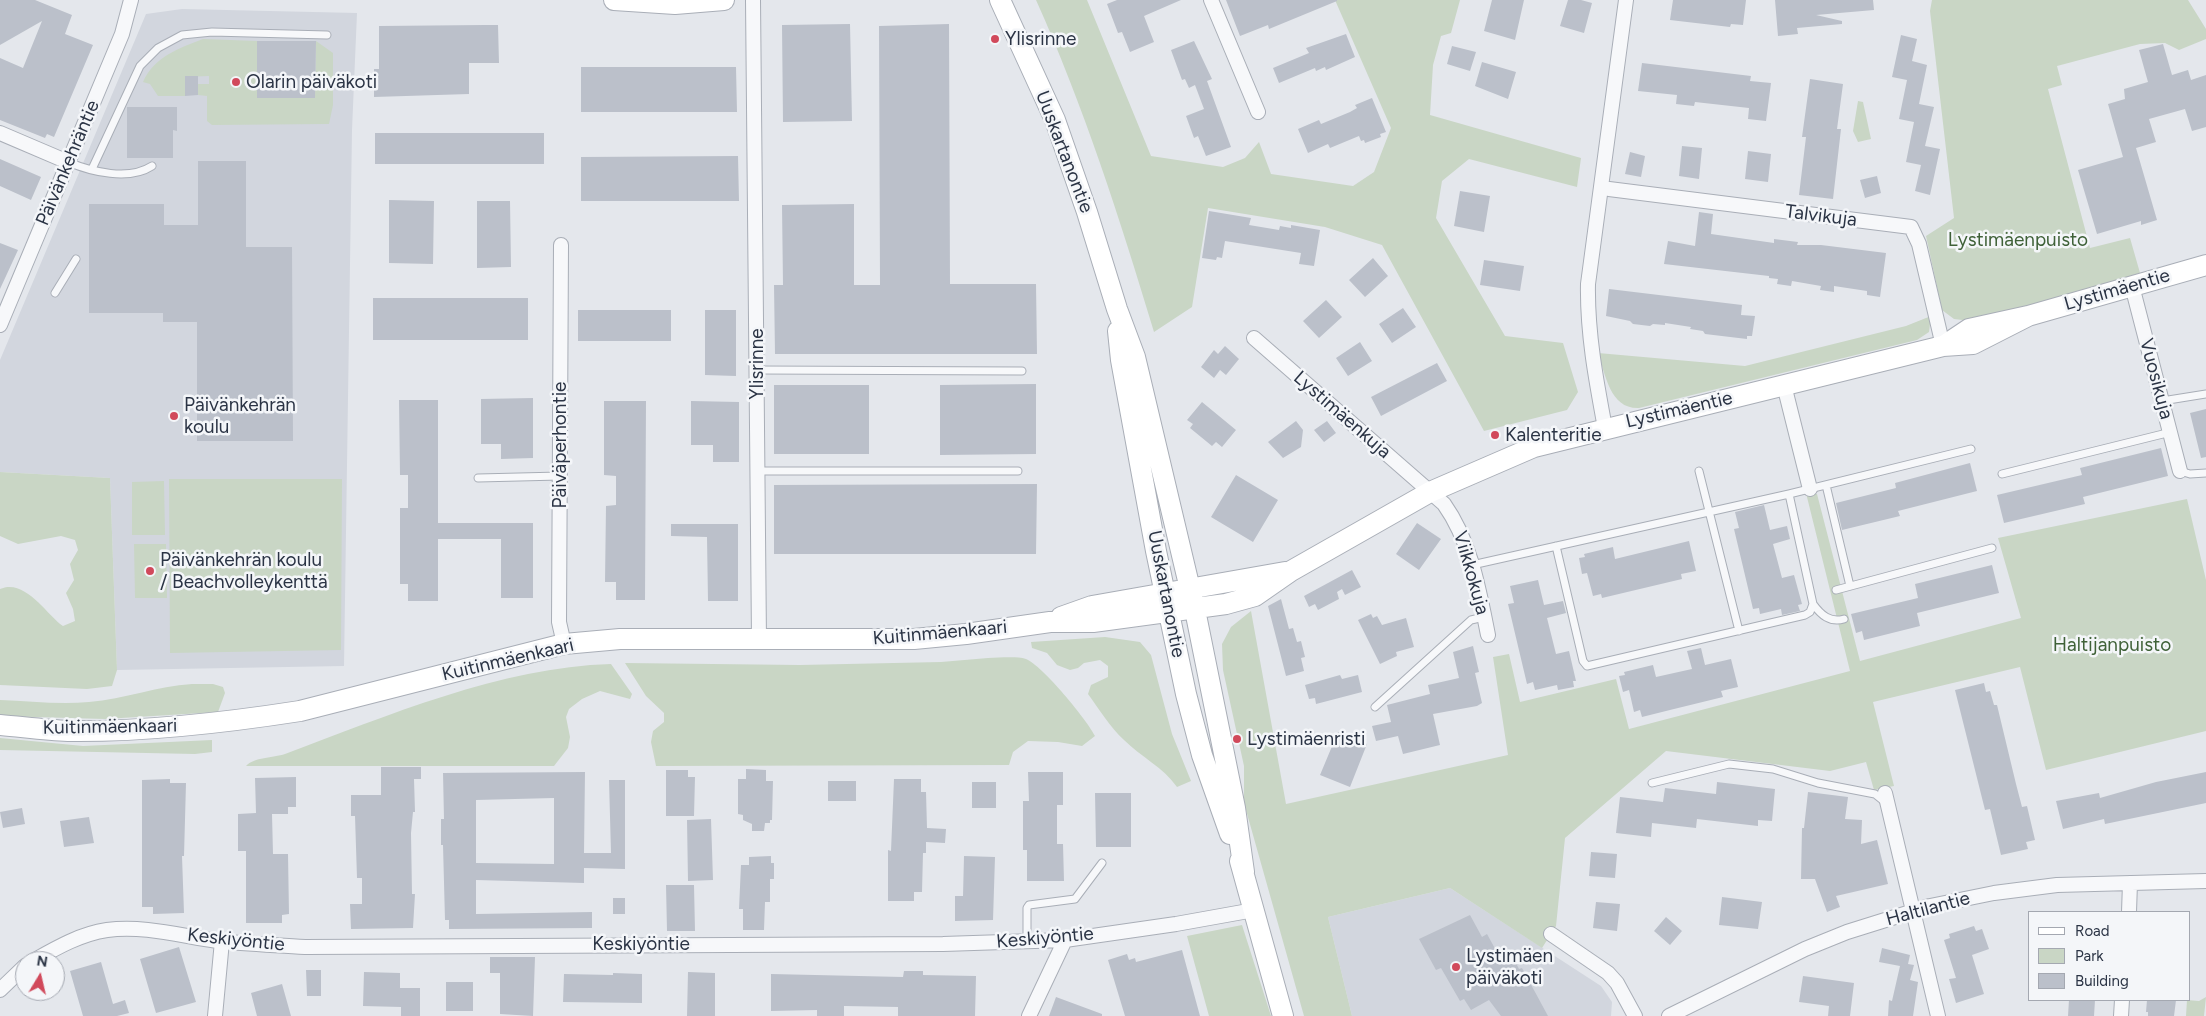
<!DOCTYPE html>
<meta charset="utf-8">
<style>
body{margin:0}
#map{position:relative;width:2206px;height:1016px;overflow:hidden;background:#e4e7ec;font-family:Figtree,sans-serif}
canvas{display:block}
.legend{position:absolute;left:2028px;top:911px;width:162px;height:90px;box-sizing:border-box;background:#f4f6f9;border:1px solid #a4a8b1;margin:0;padding:6px 9px;list-style:none;font-size:15px;color:#2b3445}
.legend li{display:flex;align-items:center;gap:10px;height:25px}
.legend b{width:25px;border:1px solid #a4a8b1}
.north{position:absolute;left:15px;top:951px;width:50px;height:50px;box-sizing:border-box;background:#f4f6f9;border:1px solid #a4a8b1;border-radius:50%;rotate:9deg;font-size:14px;font-weight:700;line-height:20px;text-align:center;color:#2b3445}
.north::after{content:'';display:block;margin:auto;width:18px;height:22px;background:#d1495b;clip-path:polygon(50% 0,100% 100%,50% 72%,0 100%)}
</style>
<div id="map">
<canvas width="2206" height="1016"></canvas>
<ul class="legend">
<li><b style="height:6px;background:#fff"></b>Road</li>
<li><b style="height:14px;background:#c9d6c5"></b>Park</li>
<li><b style="height:14px;background:#bbc0ca"></b>Building</li>
</ul>
<div class="north">N</div>
</div>
<script>
const ctx = document.querySelector('canvas').getContext('2d');
ctx.lineJoin = 'round';
function paint(path, color) { ctx.fillStyle = color; ctx.fill(path, 'evenodd'); }
function strokePath(path, color, width, dash) { ctx.strokeStyle = color; ctx.lineWidth = width; ctx.lineCap = dash ? 'butt' : 'round'; ctx.setLineDash(dash || []); ctx.stroke(path); }
function drawText(font, color, halo, rows, align = 'center') {
  ctx.font = font + ' Figtree,sans-serif'; ctx.lineWidth = 5; ctx.setLineDash([]); ctx.textBaseline = 'middle'; ctx.strokeStyle = halo; ctx.fillStyle = color; for (const [text, x, y, turn = 0] of rows) {
    ctx.save(); ctx.translate(x, y); ctx.rotate((+turn || 0) * Math.PI / 180); ctx.textAlign = isNaN(turn) ? turn : align; if (halo) ctx.strokeText(text, 0, 0); ctx.fillText(text, 0, 0); ctx.restore();
  }
}
const built = new Path2D(`
 M182 9 357 13 352 130 344 666 117 670 110 478 0 472V360L146 14Z
 M1450 888 1601 986 1612 1002 1611 1016H1352L1328 917Z`);
const green = new Path2D(`
 M1036 0H1087L1151 156 1223 167 1245 158 1259 142 1271 174 1353 186 1374 172 1391 128 1335 0H1460L1451 33 1441 36 1433 65 1430 115 1581 158 1577 187 1469 159 1442 181 1436 218 1505 336 1563 343 1578 392 1567 410 1484 431 1382 245 1325 227 1208 208 1192 307 1154 332C1120 219 1084 107 1036 0Z
 M1932 0H2188L2206 29V39L2179 50 2165 43 2140 44 2057 66 2062 85 2048 89 2090 248 2130 238 2140 273 1980 322 1954 319 1942 310 1926 236 1954 218 1930 11Z
 M203 39 257 41V98H315L316 41 333 53V105L329 124 212 125 207 121V96L198 95V84H209V76L185 77V96H158L150 84 143 82C154 57 179 48 203 39Z
 M1858 101 1863 102 1871 139 1858 142 1853 131Z
 M1931 316 1929 332 1917 340 1639 408C1610 409 1606 376 1598 353L1745 366 1906 326Z
 M0 472 110 478 117 670 112 686 87 689 0 685V589C25 578 46 614 63 626L75 621 73 609 66 593 74 580 70 564 78 550 75 540 61 536 18 544 0 536Z
 M169 479H342L341 650 170 653Z
 M164 481 165 535H132V482Z
 M1806 493 1817 494 1860 661 2021 618 1998 538 2187 499 2206 580V731L2046 770 2020 667 1873 702 1894 786 1874 790 1866 762 1830 771 1666 751 1565 838 1556 926 1542 948 1450 888 1328 917 1352 1016H1304L1244 803V766L1223 670 1222 644 1231 627 1251 611 1286 804 1508 755 1493 657 1509 654 1520 702 1616 679 1629 729 1850 671Z
 M134 544H166L167 598H135Z
 M1105 637 1140 642 1151 655 1172 734 1191 781 1177 787C1163 767 1141 757 1124 740 1110 727 1099 709 1088 694L1091 685 1108 677V666L1100 660 1084 663 1078 668 1070 670 1057 665 1047 653 1032 648 1031 642Z
 M988 658C999 658 1016 656 1026 659 1042 665 1088 721 1095 736L1082 746 1058 742 1028 741 1013 752 1009 765 656 766 651 742 653 731 664 722V713L646 696 625 663 800 665 941 662Z
 M611 664 632 694 630 699 600 691 582 699 569 709 566 717 570 737 568 748 554 766H246C254 757 273 758 285 754 387 716 501 667 611 664Z
 M192 684H213L223 687 225 693 218 712 105 719 0 716V700C29 701 60 705 89 702 125 699 157 686 192 684Z
 M0 738 83 746 212 740V752L195 754 0 750Z
 M1242 925 1271 1016H1209L1187 936Z
 M2206 997 2204 1016H2186L2187 1000 2199 1001Z`);
const building = new Path2D(`
 M0 0H35L72 15 65 34 93 45 54 137 47 134 45 138 0 120V58L23 68 42 21 0 45Z
 M1117 0H1181L1144 16 1154 42 1130 52 1122 32 1118 33 1107 4Z
 M1226 0H1337V1L1269 29 1268 25 1240 36Z
 M1492 0H1524L1515 40 1484 31Z
 M1568 0H1581L1592 3 1584 33 1560 26Z
 M1673 0H1746L1743 25 1731 24 1730 27 1670 20Z
 M1775 0H1873L1874 10 1816 15 1842 21V24L1797 28 1798 34 1778 36Z
 M850 24 852 121 783 122 782 25Z
 M949 24 950 284H1036L1037 354H775L774 285H783L782 205 854 204V285H880L879 26Z
 M484 25H498L499 63H469V94L374 97V69H379V26Z
 M1346 34 1355 57 1326 70 1325 67 1316 71 1315 68 1279 83 1273 68 1309 53 1306 48Z
 M1901 35 1917 39 1912 61 1927 65 1919 104 1934 107 1925 146 1940 149 1930 195 1915 191 1921 165 1906 162 1914 122 1899 119 1907 80 1892 77Z
 M257 41H316L315 98H257Z
 M1194 41 1212 79 1207 81 1231 147 1206 156 1198 136 1194 138 1186 116 1204 109 1195 85 1189 88 1185 79 1182 80 1171 50Z
 M2163 44 2172 75 2188 70 2191 80 2206 75V127L2192 131 2185 109 2149 119 2156 142 2136 148 2157 220 2141 225V221L2097 234 2078 170 2123 157 2108 104 2125 99 2124 89 2148 82 2139 50Z
 M1452 46 1476 52 1470 71 1447 64Z
 M1482 62 1516 72 1508 99 1475 86Z
 M1642 63 1751 76 1750 81 1771 83 1766 121 1748 119 1749 108 1695 102 1694 106 1676 104 1677 95 1638 91Z
 M581 67H736L737 112H581Z
 M185 76H198V95L185 96Z
 M1810 79 1843 84 1837 129H1841L1833 199 1799 195 1806 137H1802Z
 M1372 98 1386 132 1380 134 1381 137 1365 143 1364 140 1361 141 1359 136 1330 148 1328 144 1308 153 1298 129 1319 120 1321 124 1350 112 1357 108 1355 105Z
 M127 107H177V131L173 130V158H127Z
 M375 133H544V164H375Z
 M1682 146 1702 148 1699 179 1679 176Z
 M1748 151 1771 154 1768 182 1745 179Z
 M1630 152 1645 156 1641 177 1625 174Z
 M738 156 739 201H581V157Z
 M0 159 41 177 31 200 0 186Z
 M198 161H246V247H292L293 441H197V322H163V313H89V204H164V225H198Z
 M1877 176 1881 193 1865 198 1860 180Z
 M1460 191 1490 196 1484 232 1454 226Z
 M389 200 434 201 433 264 389 263Z
 M477 201H510L511 267 477 268Z
 M1209 211 1251 218 1249 225 1279 230 1280 226 1291 228V225L1320 230 1314 266 1299 264 1301 253 1225 241 1222 258 1217 257 1216 260 1202 258Z
 M1699 212 1713 214 1711 234 1774 243V239L1798 242 1797 245H1821L1886 253 1880 297 1867 295V291L1834 286V292L1820 290 1821 286 1792 281 1791 286 1777 284 1778 279 1769 278V276L1664 264 1668 241 1695 246Z
 M0 243 18 250 0 289Z
 M1373 258 1388 276 1365 297 1349 280Z
 M1484 260 1524 266 1520 291 1480 285Z
 M1609 289 1742 305 1741 315 1755 316 1752 336H1747V339L1705 334 1703 331 1690 329 1691 327 1665 323V325L1653 324 1650 326 1633 324 1630 321 1606 316Z
 M373 298H528V340H373Z
 M1326 300 1342 317 1319 338 1303 321Z
 M1403 308 1416 327 1392 343 1379 324Z
 M578 310H671V341H578Z
 M705 310H736V376L705 375Z
 M1360 342 1372 361 1348 376 1336 358Z
 M1225 346 1239 359 1226 375 1220 370 1214 378 1201 367 1214 350 1218 354Z
 M1437 363 1447 381 1381 416 1371 397Z
 M1036 384V454L940 455V385Z
 M774 385H869V454H774Z
 M533 398V458L501 459V444H481V399Z
 M399 400H438V523H533V598H501V539H438V601H408V584H400V508H408V475H400Z
 M604 401H646L645 600H616V582H605L606 506 616 505V476L604 475Z
 M691 401 739 402V462H713V445H691Z
 M1202 402 1236 430 1222 447 1216 442 1212 446 1190 428 1193 424 1187 420Z
 M2206 409V457L2201 458 2190 413Z
 M1296 421 1303 430 1301 447 1283 458 1268 442Z
 M1327 421 1336 433 1324 442 1314 430Z
 M2161 448 2168 476 2083 497 2085 504 2004 523 1997 495 2082 475 2080 468Z
 M1970 463 1977 491 1898 511 1900 516 1842 530 1836 503 1896 488 1895 483Z
 M1236 475 1278 500 1253 542 1211 517Z
 M1037 484 1036 554H774V485Z
 M1764 505 1770 530 1787 526 1790 539 1773 544 1782 578 1794 575 1802 604 1798 605 1800 611 1782 615 1781 609 1760 614 1759 608 1753 609 1734 529 1739 528 1735 512Z
 M1417 523 1441 539 1419 570 1396 554Z
 M671 524H738V601H708L707 537 671 536Z
 M1689 541 1696 571 1681 574 1682 579 1602 598 1601 594 1593 596 1587 573 1582 574 1579 558 1585 557 1584 554 1613 547 1615 559Z
 M1992 565 1999 593 1917 613 1920 626 1864 640 1862 631 1856 633 1851 614 1918 598 1915 584Z
 M1352 570 1361 587 1345 595 1342 589 1337 592 1339 599 1318 610 1315 604 1309 607 1304 596Z
 M1538 580 1544 605 1563 601 1566 613 1547 618 1556 654 1569 651 1576 681H1573L1574 687 1558 690 1557 685 1535 690 1533 682 1527 684 1508 604 1514 603 1510 586Z
 M1281 599 1289 629 1293 628 1297 642 1301 641 1305 657 1301 658 1304 671 1286 676 1268 606Z
 M1371 614 1373 618 1377 616 1382 625 1406 618 1414 647 1396 652 1397 656 1380 664 1358 620Z
 M1473 646 1479 672 1475 673 1482 703 1477 706 1433 714 1440 745 1403 754 1398 736 1376 741 1372 726 1391 722 1387 705 1430 694 1428 685 1459 678 1453 652Z
 M1701 648 1705 665 1731 659 1738 687 1721 691 1723 697 1674 709 1642 717 1640 710 1634 712 1629 690 1623 692 1619 676 1625 675 1624 672 1653 665 1656 677 1692 669 1687 651Z
 M1340 675 1342 679 1358 675 1362 692 1316 704 1315 698 1309 699 1305 685Z
 M1984 683 1986 692 1990 691 1994 705H1997L2016 784 2022 807 2027 806 2035 840 2026 842 2028 849 2001 855 1990 809 1985 810 1955 690Z
 M1338 732 1367 744 1350 787 1320 775Z
 M381 767H421V779H414L415 812H413L411 833 412 894H415L413 928 351 929 350 904H362V878H357L355 816H351V795H381Z
 M746 769 766 770V781H773L772 820H770V823H765L764 831H752V824L743 820V815L738 814V779H746Z
 M666 770H688V777H695L694 816H666Z
 M585 772 584 853H611L609 780H625V869L584 868V883L476 880V914L592 912V928L449 929V920H445L443 845H441V819H444L443 773ZM554 798V864L476 863V800Z
 M1028 772H1063V805H1057V844H1063L1064 881H1027V850H1023V801H1029Z
 M2206 772V803L2105 824 2104 819 2063 829 2056 801 2099 793 2100 798 2156 782Z
 M296 777V807H288V814H272L273 854H288L289 914 282 915V923H246V851H238V814L256 813 255 778Z
 M170 779V783H186L184 856H182L184 913 153 914V907H142V780Z
 M894 779H921V792H926L927 828 946 829 945 843 926 842V853H923L922 892H914V901H888V850L891 851Z
 M828 781H856V801H828Z
 M972 782H996V808H972Z
 M1717 782 1775 789 1772 821 1758 820V826L1697 819 1696 828 1652 823 1651 837 1616 833 1620 797 1663 802 1665 788 1716 794Z
 M1808 792 1848 797 1845 819 1862 820 1861 844 1877 840 1888 884 1836 896 1840 907 1827 912 1815 879H1801L1802 828H1804Z
 M1095 793H1131V847H1096Z
 M22 808 25 824 3 828 0 812Z
 M89 817 94 843 64 847 60 821Z
 M711 819 713 880 688 881 687 820Z
 M1591 852 1617 854 1615 878 1589 876Z
 M771 856V863H774V879H770V902H765L764 930H743V909H739L741 865H749V857Z
 M964 856 995 857 993 920 955 921V896H963Z
 M666 885H694L695 931H667Z
 M1722 897 1762 902 1758 929 1719 925Z
 M613 898H625V914H613Z
 M1596 902 1620 904 1617 931 1593 928Z
 M1470 915 1482 937 1487 934 1504 965 1514 959 1519 969 1522 968 1548 1016H1501L1489 1000 1471 1010 1464 999 1460 1001 1441 968 1436 970 1419 939Z
 M1666 917 1682 931 1670 945 1654 931Z
 M1974 926 1976 931 1982 929 1989 949 1972 955 1984 994 1956 1003 1949 979 1956 978 1944 940 1950 938 1949 934Z
 M179 947 196 1002 156 1013 140 959Z
 M1882 948 1910 955 1908 964 1914 965 1910 980 1918 982 1913 1016H1888L1889 1000 1892 1001 1900 966 1879 962Z
 M1182 950 1200 1016H1125L1108 960 1127 954 1129 960 1135 958 1136 962Z
 M490 957H535L533 1016 500 1014V973H490Z
 M101 962 113 1004 125 1000 129 1013 117 1016H83L70 971Z
 M306 970H321V996H307Z
 M904 971H923V975L976 976 975 1016H898V1007L844 1006V1016H817V1010L771 1011V974L903 977Z
 M364 972 400 973V988H420V1016H401V1007L363 1006Z
 M688 972 715 973V1016H687Z
 M613 973 642 974V1003L563 1002 564 974 613 975Z
 M1803 976 1854 983 1850 1016H1828L1829 1006 1799 1002Z
 M446 982H473V1011H446Z
 M282 984 291 1016H257L251 993Z
 M1056 997 1102 1014V1016H1049Z
 M2069 1000H2095L2094 1016H2068Z
 M2147 1000H2176L2174 1016H2148V1012H2146Z`);
const lane = new Path2D(`
 M68 162C92 172 129 181 152 166
 M92 169 140 66 158 48 182 35 212 32 327 35
 M55 293 76 259
 M757 370 1022 371
 M2162 401 2206 394
 M758 471H1018
 M1699 471 1739 631
 M2180 471 2190 474 2206 473
 M2002 474 2171 432
 M478 478 560 476
 M1826 485 1850 586
 M1789 494 1813 604C1821 615 1830 623 1844 619
 M1556 546 1583 661 1587 666 1805 615 1810 612 1813 604
 M1472 565 1789 494 1971 449
 M1836 590 1992 548
 M1375 707 1471 620 1484 617
 M1652 783 1729 764 1773 769 1818 783 1875 794 1885 802
 M1027 941V908L1029 905 1075 899 1102 863`);
const street = new Path2D(`
 M753 0 759 639
 M1211 0 1258 112
 M0 133 68 162
 M1609 189 1911 227 1919 244 1943 346
 M561 245 559 622 564 644
 M2132 286 2180 471
 M0 325 122 34 131 0
 M1254 338 1444 504C1471 542 1479 590 1488 635
 M1784 385 1810 489
 M1605 428C1596 380 1587 332 1588 284L1626 0
 M1885 793 1938 1016
 M2129 912 2130 883
 M1551 934 1608 973 1617 983 1635 1016
 M33 961C56 948 80 934 107 930 144 925 181 936 217 941 246 944 276 945 305 947L943 944 1065 940 1176 924 1254 910
 M0 990 25 966
 M215 1016 222 941
 M1029 1016 1065 940
 M1669 1016 1805 949 1847 932 1930 906 1994 893 2057 885 2206 881
 M2121 1016 2122 1000`);
const secondary = new Path2D(`
 M614 0 675 4 724 0
 M1000 0 1055 120 1087 212 1117 309 1135 357 1195 610 1235 808 1244 872
 M1118 331 1121 360 1156 551 1186 694 1202 755 1230 834
 M1945 345 1969 329 2028 316 2206 265
 M1061 617 1092 606 1285 572
 M0 725C23 727 46 730 68 731 146 732 223 723 300 711L564 644 620 639H914L966 634 1050 622H1093L1226 604 1255 596 1291 571 1430 492 1534 447 1943 346 1973 344 2028 316
 M1240 861 1283 1016`);
const markers = [
 [995,39,5,"#d1495b"],
 [236,82,5,"#d1495b"],
 [174,416,5,"#d1495b"],
 [1495,435,5,"#d1495b"],
 [150,571,5,"#d1495b"],
 [1237,739,5,"#d1495b"],
 [1456,967,5,"#d1495b"]
];
const poiNames = [
 ["Ylisrinne",1005,39],
 ["Olarin päiväkoti",246,82],
 ["Päivänkehrän",184,405],
 ["koulu",184,427],
 ["Kalenteritie",1505,435],
 ["Päivänkehrän koulu",160,560],
 ["/ Beachvolleykenttä",160,582],
 ["Lystimäenristi",1247,739],
 ["Lystimäen",1466,956],
 ["päiväkoti",1466,978]
];
const streetNames = [
 ["Uuskartanontie",1064,152,69],
 ["Päivänkehräntie",68,163,-67],
 ["Talvikuja",1821,216,7],
 ["Lystimäentie",2117,290,-16],
 ["Ylisrinne",757,364,-90],
 ["Vuosikuja",2156,379,75],
 ["Lystimäentie",1679,410,-13],
 ["Lystimäenkuja",1342,415,41],
 ["Päiväperhontie",560,445,-90],
 ["Viikkokuja",1471,573,74],
 ["Uuskartanontie",1166,594,79],
 ["Kuitinmäenkaari",940,633,-5],
 ["Kuitinmäenkaari",508,660,-13],
 ["Kuitinmäenkaari",110,727,-1],
 ["Haltilantie",1928,909,-15],
 ["Keskiyöntie",1045,938,-5],
 ["Keskiyöntie",236,940,6],
 ["Keskiyöntie",641,944]
];
const parkNames = [
 ["Lystimäenpuisto",2018,240],
 ["Haltijanpuisto",2112,645]
];
paint(built, '#d2d6de');
paint(green, '#c9d6c5');
paint(building, '#bbc0ca');
strokePath(lane, '#a9aeb7', 9);
strokePath(street, '#a9aeb7', 16);
strokePath(secondary, '#a9aeb7', 22);
strokePath(lane, '#f7f8fa', 7);
strokePath(street, '#f7f8fa', 14);
strokePath(secondary, '#fff', 20);
for (const [x, y, r, color] of markers) { const dot = new Path2D(); dot.arc(x, y, r, 0, 2 * Math.PI); ctx.fillStyle = color; ctx.fill(dot); strokePath(dot, '#f4f6f9', 2); }
drawText('19px', '#2b3445', '#f4f6f9', poiNames, 'left');
drawText('19px', '#2b3445', '#f4f6f9', streetNames);
drawText('19px', '#3f6138', '#f4f6f9', parkNames);
</script>
